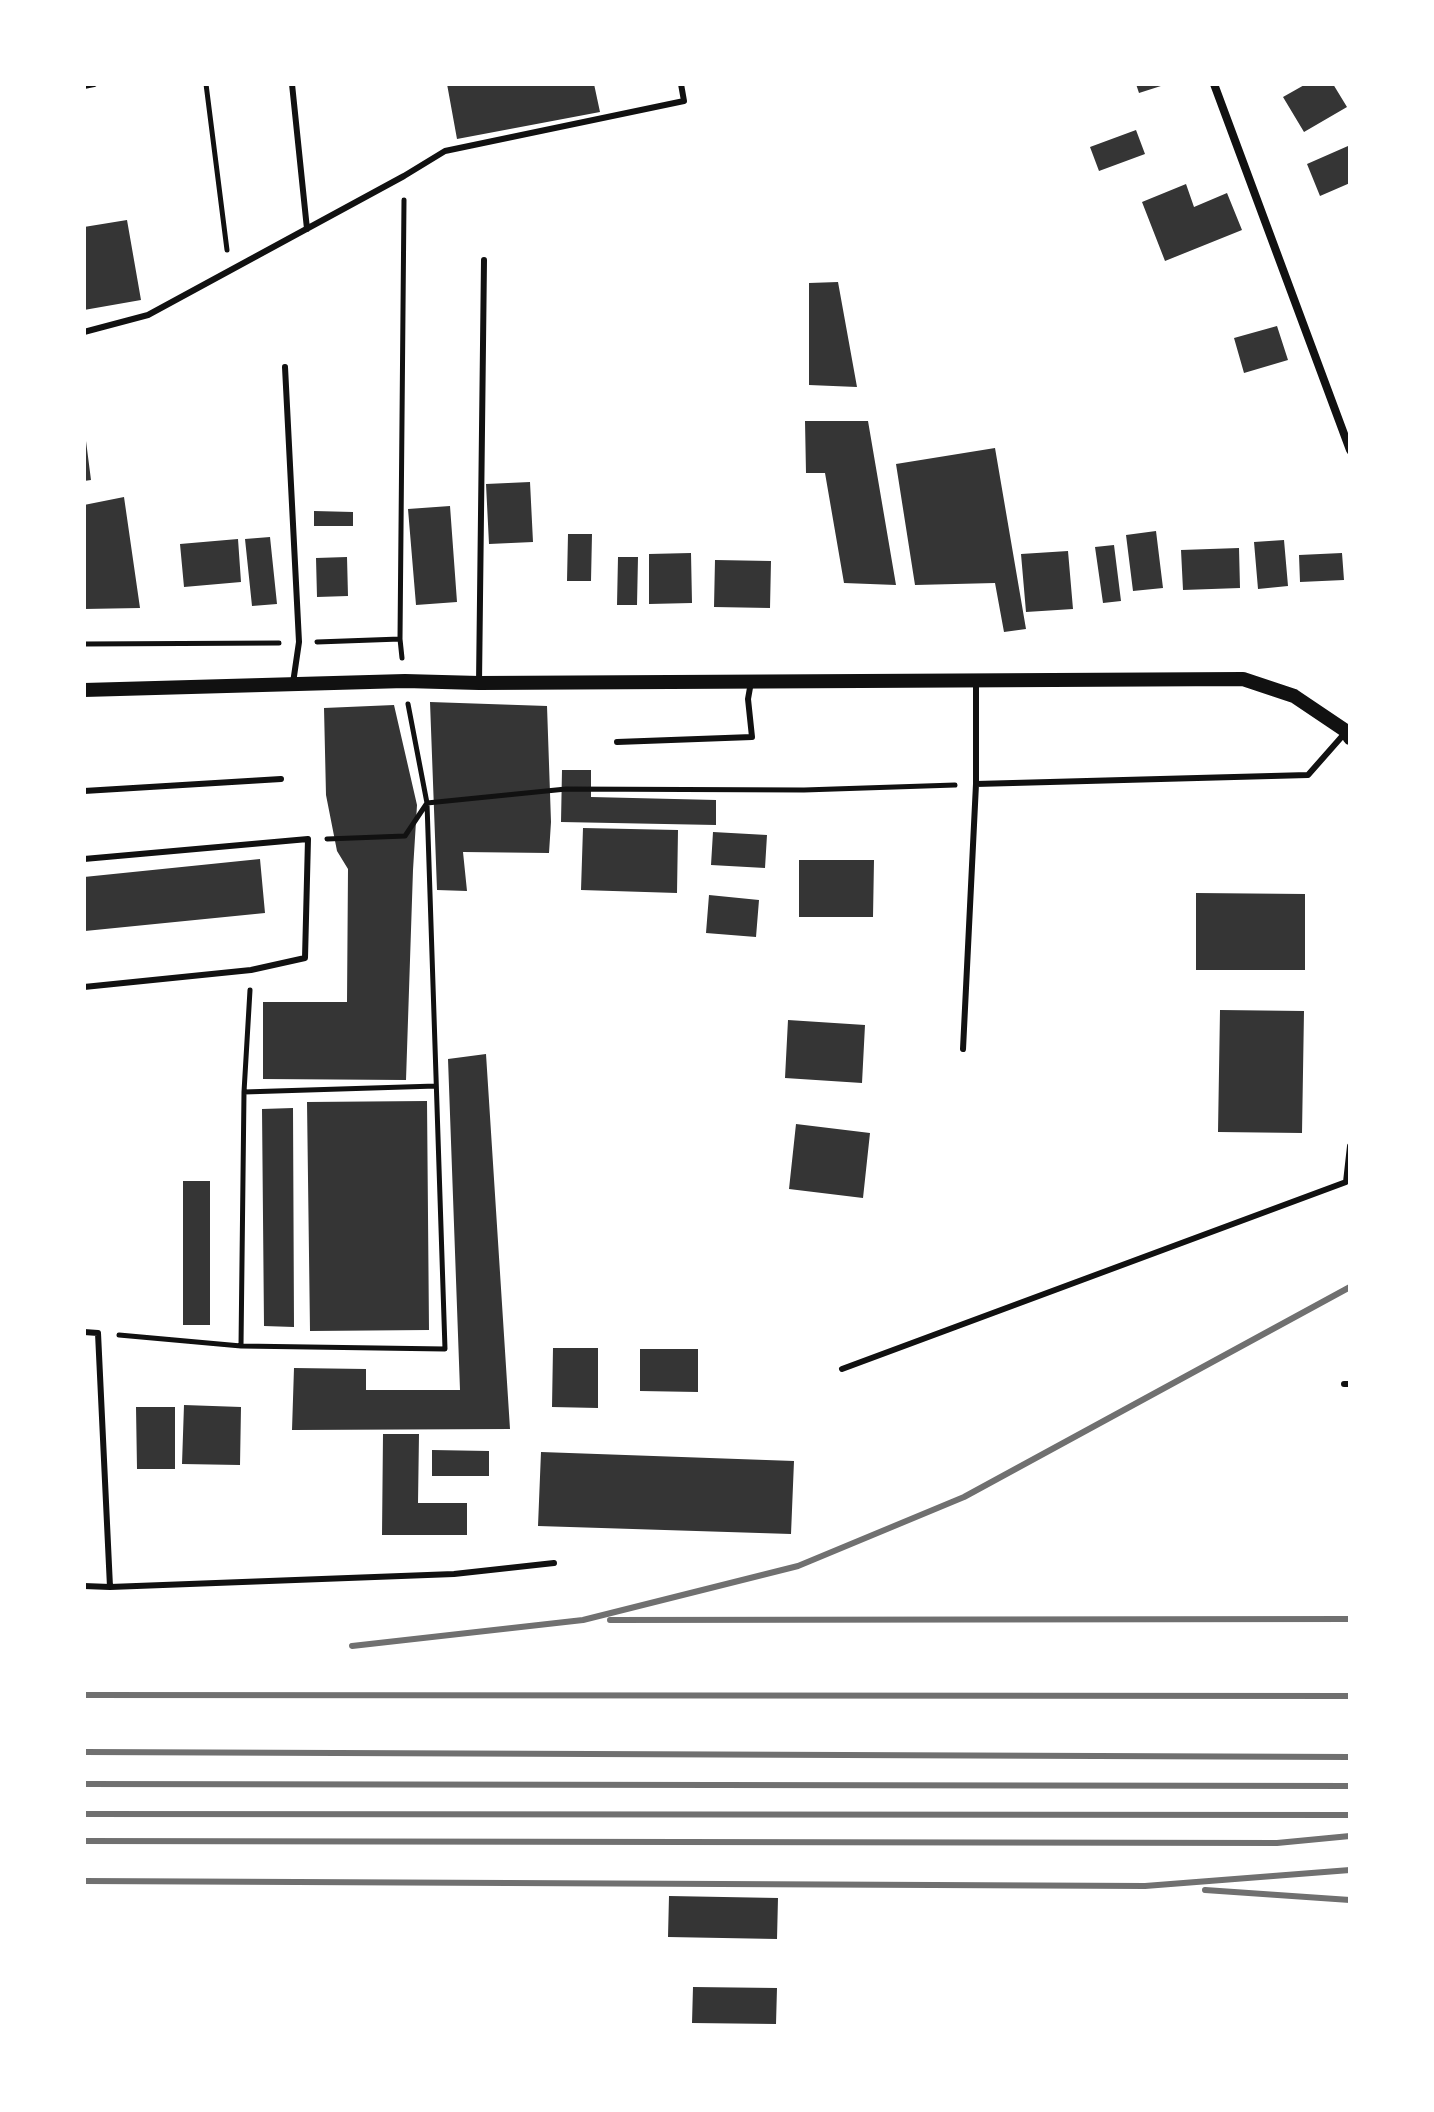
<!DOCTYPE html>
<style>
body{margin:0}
#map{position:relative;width:1434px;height:2112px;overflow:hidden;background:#fff;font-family:"Noto Sans",sans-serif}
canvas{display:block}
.frame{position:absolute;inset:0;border:86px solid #fff;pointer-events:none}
</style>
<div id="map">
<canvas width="1434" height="2112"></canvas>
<div class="frame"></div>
</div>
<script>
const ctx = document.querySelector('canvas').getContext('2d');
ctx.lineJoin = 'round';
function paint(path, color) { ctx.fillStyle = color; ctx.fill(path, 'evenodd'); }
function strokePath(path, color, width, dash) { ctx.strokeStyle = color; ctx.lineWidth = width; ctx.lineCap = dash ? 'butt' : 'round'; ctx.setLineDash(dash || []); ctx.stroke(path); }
const building = new Path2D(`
 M447 84H594L600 112 457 139Z
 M1136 84H1164V85L1139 93Z
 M1306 84H1333L1347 107 1304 132 1283 97Z
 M1136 130 1145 154 1099 171 1090 147Z
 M1348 146 1350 150V183L1320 196 1307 164Z
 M1186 184 1194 207 1227 193 1242 230 1165 261 1142 202Z
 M127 220 141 300 84 310V227Z
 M838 282 857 387 809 385V283Z
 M1277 326 1288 360 1244 373 1234 338Z
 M805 421H868L896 585 844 583 825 473H806Z
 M84 441H86L91 480 84 481Z
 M995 448 1026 629 1004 632 995 583 915 585 896 464Z
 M530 482 533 542 489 544 486 484Z
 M124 497 140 608 84 609V505Z
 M450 506 457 602 416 605 408 509Z
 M314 511 353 512V526H314Z
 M1156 531 1163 588 1133 591 1126 535Z
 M568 534H592L591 581H567Z
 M270 537 277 604 252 606 245 539Z
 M238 539 241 582 184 587 180 544Z
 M1284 540 1288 586 1258 589 1254 542Z
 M1114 545 1121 601 1103 603 1095 547Z
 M1239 548 1240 588 1183 590 1181 550Z
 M1068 551 1073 609 1026 612 1021 554Z
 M691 553 692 603 649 604V554Z
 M1342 553 1344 580 1300 582 1299 555Z
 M347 557 348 596 317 597 316 558Z
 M618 557H638L637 605H617Z
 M715 560 771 561 770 608 714 607Z
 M430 702 547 706 551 822 549 853 463 852 467 891 437 890Z
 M394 705 417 805 413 870 406 1080 263 1079V1002H347L348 869 337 851 326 795 324 708Z
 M562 770H591V797L716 800V825L561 822Z
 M583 828 678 830 677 893 581 890Z
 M713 832 767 835 765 868 711 865Z
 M260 859 265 913 85 931 84 877Z
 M799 860H874L873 917H799Z
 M1196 893 1305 894V970H1196Z
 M709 895 759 900 756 937 706 933Z
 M1220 1010 1304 1011 1302 1133 1218 1132Z
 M788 1020 865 1025 862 1083 785 1078Z
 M486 1054 510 1429 292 1430 294 1368 366 1369V1390H460L448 1059Z
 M427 1101 429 1330 310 1331 307 1102Z
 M293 1108 294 1327 264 1326 262 1109Z
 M796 1124 870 1133 863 1198 789 1189Z
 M183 1181H210V1325H183Z
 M553 1348H598V1408L552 1407Z
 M640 1349H698V1392L640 1391Z
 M184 1405 241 1407 240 1465 182 1464Z
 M136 1407H175V1469H137Z
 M383 1434H419L418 1503H467V1535H382Z
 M432 1450 489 1451V1476H432Z
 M541 1452 794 1461 791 1534 538 1526Z
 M669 1896 778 1898 777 1939 668 1937Z
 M693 1987 777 1988 776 2024 692 2023Z`);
const path = new Path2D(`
 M206 84 227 250
 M317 642 400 639
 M84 644 279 643
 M402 658 400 639 404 200
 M327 839 405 836 427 803 566 789 804 790 955 785
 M244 1092 436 1086
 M119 1335 241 1346 445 1349 427 803 408 704
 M241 1346 244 1092 250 990`);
const service = new Path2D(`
 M292 84 307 229
 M84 86 94 84
 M84 332 148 315 404 176 445 151 684 101 681 84
 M285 367 299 642 293 683
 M479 683 484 260
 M617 742 752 737 748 699 751 682
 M976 784 1308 775 1345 733
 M84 791 281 779
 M84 859 308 839 305 958 251 970 84 987
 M963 1049 976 784V680
 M84 1332 98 1333 110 1587
 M842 1369 1346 1182 1350 1146
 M1344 1384H1350
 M84 1586 110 1587 454 1574 554 1563`);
const minor = new Path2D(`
 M1214 84 1350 450`);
const tertiary = new Path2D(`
 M84 690 405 681 479 683 1243 679 1294 696 1346 731 1350 738`);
const rail = new Path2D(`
 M610 1620 1350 1619
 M352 1646 583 1620 798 1566 964 1497 1350 1287
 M84 1695 1350 1696
 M84 1752 1350 1757
 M84 1784 1350 1786
 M84 1814 1350 1815
 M84 1841 1277 1843 1350 1836
 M84 1881 1145 1886 1350 1870
 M1205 1890 1350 1900`);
paint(building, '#353535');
strokePath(path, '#111', 5);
strokePath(service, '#111', 6);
strokePath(minor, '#111', 8);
strokePath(tertiary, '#111', 14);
strokePath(rail, '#707070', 6);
</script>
